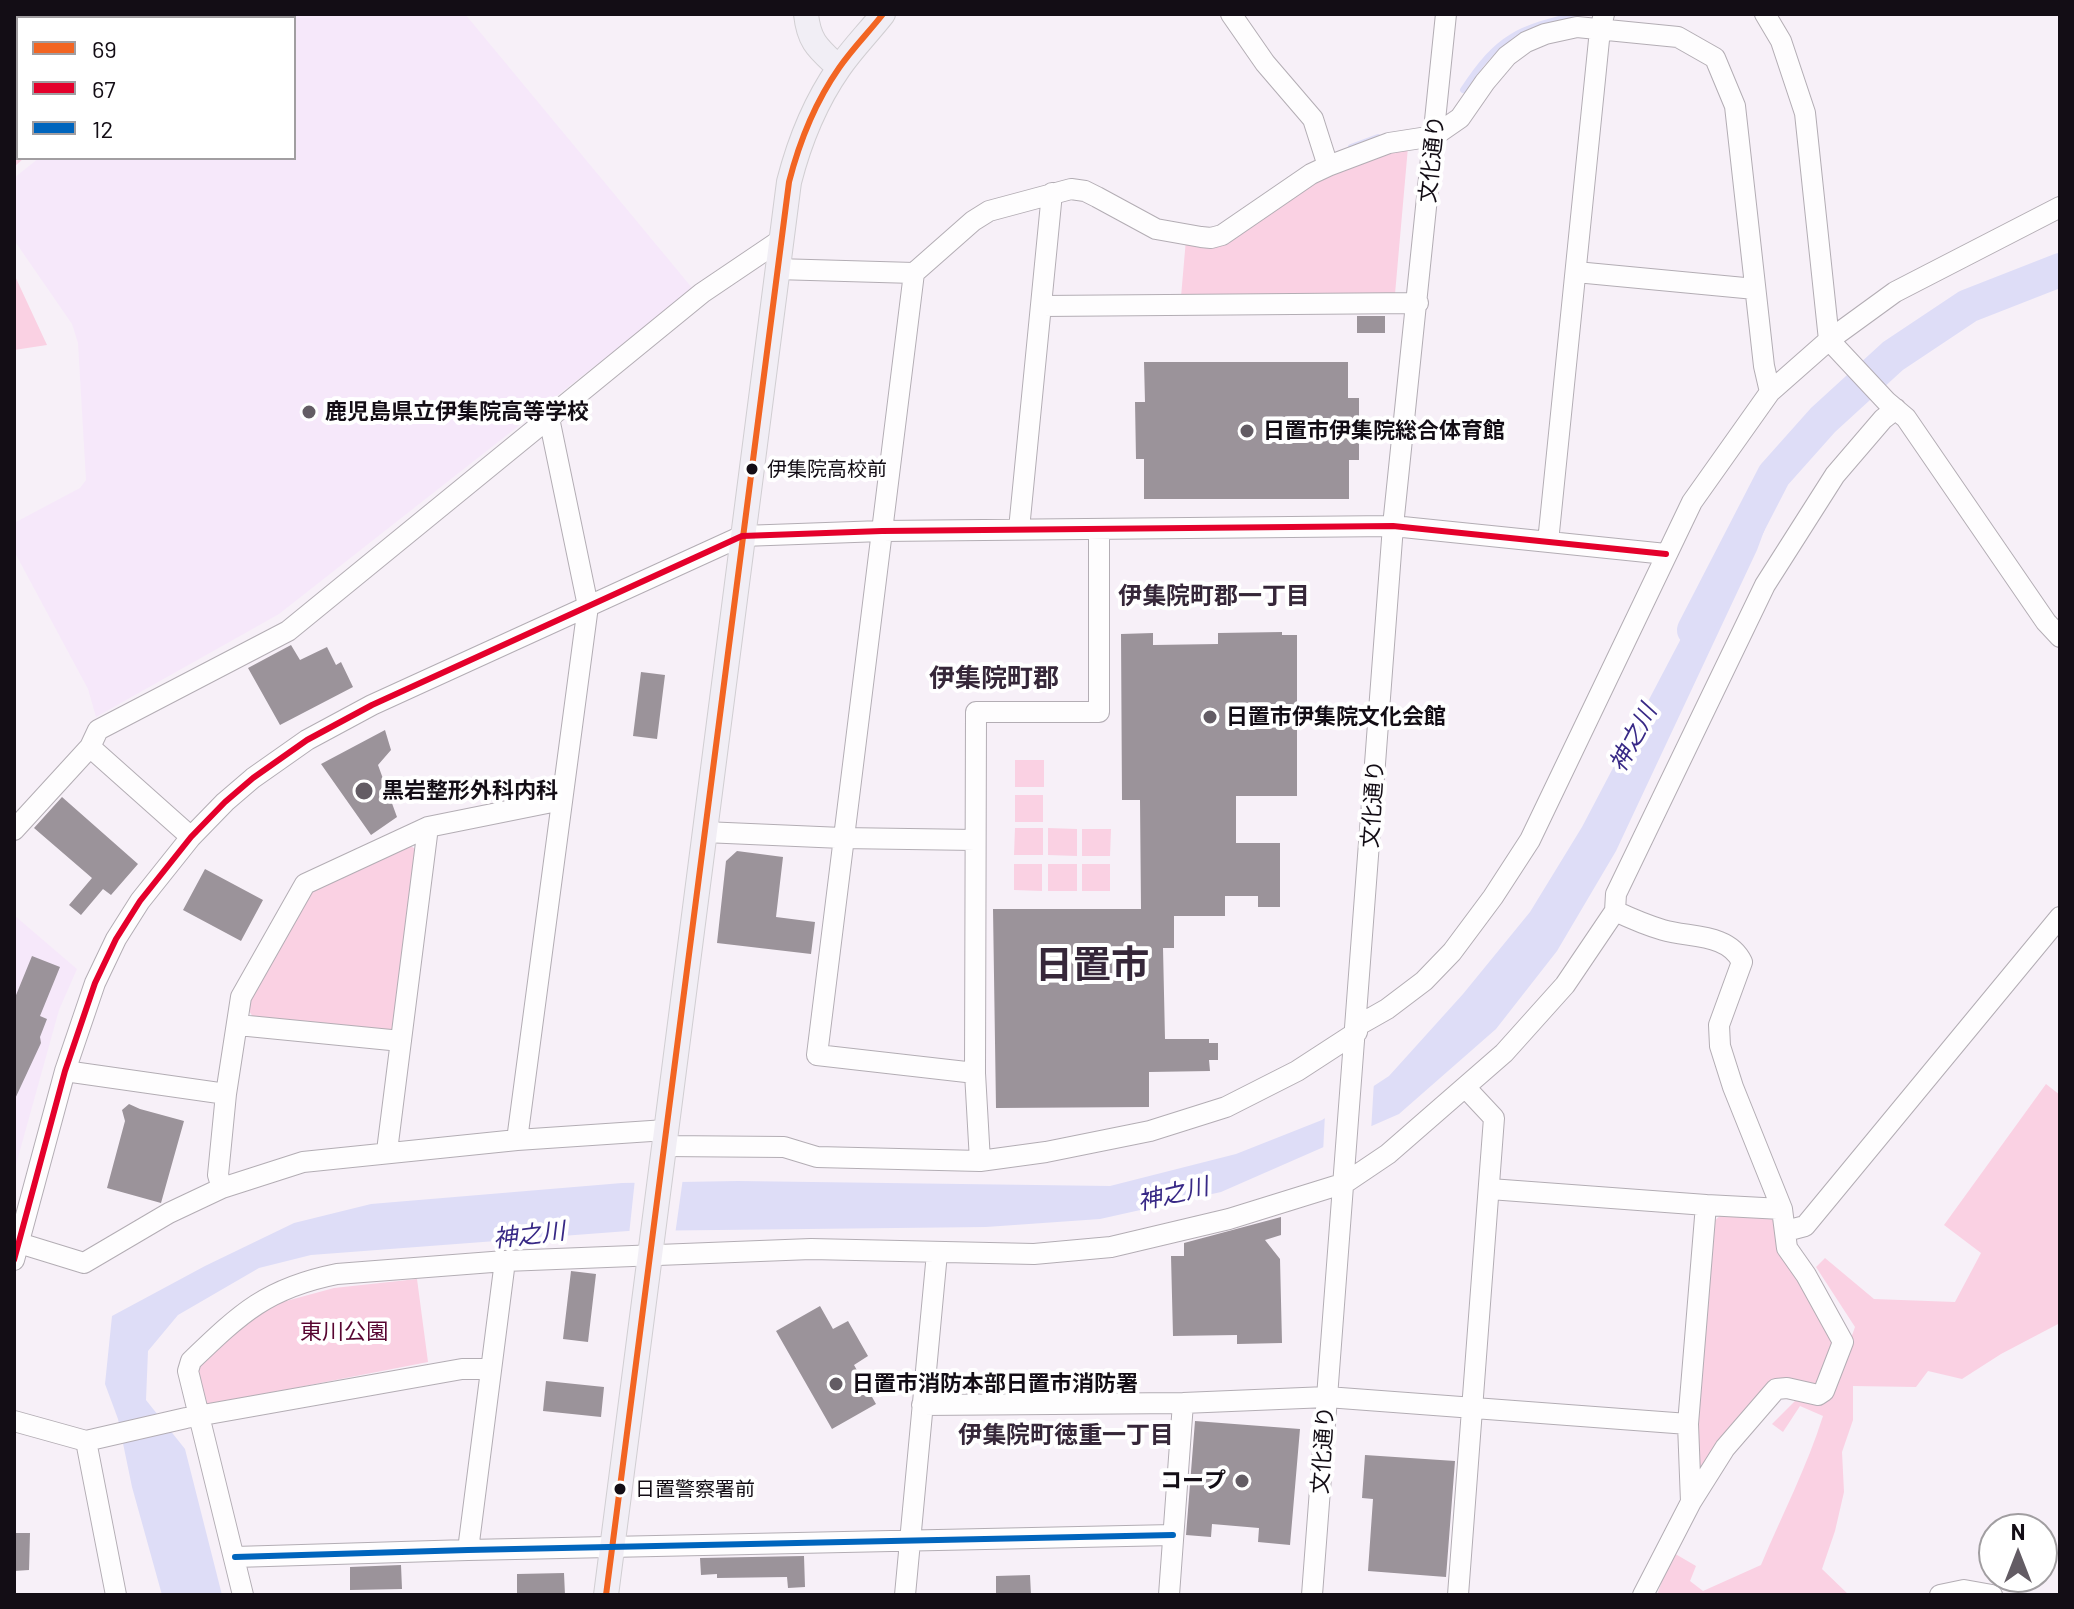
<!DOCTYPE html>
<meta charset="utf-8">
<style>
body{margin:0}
#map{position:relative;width:2074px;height:1609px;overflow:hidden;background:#f7f0f8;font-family:Barlow,sans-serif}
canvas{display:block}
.frame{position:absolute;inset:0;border:16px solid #130d15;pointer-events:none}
.legend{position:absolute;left:16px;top:16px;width:280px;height:144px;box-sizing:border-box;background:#fff;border:2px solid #a19ea1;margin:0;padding:10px 14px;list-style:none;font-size:24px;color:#130d15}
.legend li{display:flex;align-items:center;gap:16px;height:40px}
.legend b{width:40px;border:2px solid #a19ea1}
.north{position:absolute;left:1978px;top:1513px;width:80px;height:80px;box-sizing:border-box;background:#fff;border:2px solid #a19ea1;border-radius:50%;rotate:0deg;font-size:22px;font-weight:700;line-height:32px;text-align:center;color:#130d15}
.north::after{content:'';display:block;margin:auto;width:28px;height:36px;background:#635c64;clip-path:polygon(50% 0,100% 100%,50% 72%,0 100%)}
</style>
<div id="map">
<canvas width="2074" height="1609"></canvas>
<div class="frame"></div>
<ul class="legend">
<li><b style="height:10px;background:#f26522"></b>69</li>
<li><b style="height:10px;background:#e4002b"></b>67</li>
<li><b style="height:10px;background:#0065bd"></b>12</li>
</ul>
<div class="north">N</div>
</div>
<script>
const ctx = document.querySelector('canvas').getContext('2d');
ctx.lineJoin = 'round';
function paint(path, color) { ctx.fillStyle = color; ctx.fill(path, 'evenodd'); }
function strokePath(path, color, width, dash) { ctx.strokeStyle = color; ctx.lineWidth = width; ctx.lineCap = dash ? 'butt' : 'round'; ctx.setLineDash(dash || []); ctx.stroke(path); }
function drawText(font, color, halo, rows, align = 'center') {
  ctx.font = font + ' Barlow,"Noto Sans JP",sans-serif'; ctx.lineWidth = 8; ctx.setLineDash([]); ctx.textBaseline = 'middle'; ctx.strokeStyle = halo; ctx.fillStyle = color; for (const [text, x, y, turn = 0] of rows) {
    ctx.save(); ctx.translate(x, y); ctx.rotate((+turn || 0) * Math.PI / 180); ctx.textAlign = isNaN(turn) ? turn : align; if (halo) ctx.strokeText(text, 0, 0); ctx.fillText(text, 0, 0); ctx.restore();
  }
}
const built = new Path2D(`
 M225 14H465L693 289 279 614 96 717 88 689 14 551V523L80 488 86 480 78 343 72 324 14 240V178L39 158H294V18H220Z
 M14 915 77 969 59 1010 14 1172Z`);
const green = new Path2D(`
 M14 14H106L107 18H18V158H24L14 167Z
 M1408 147 1395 294 1181 297 1186 239 1210 244 1328 172Z
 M14 274 47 345 14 350Z
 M1015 760H1044V787H1015Z
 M1015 795H1043V822H1015Z
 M1015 828H1043V855H1014Z
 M1048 828 1077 829V856L1048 855Z
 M1082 829H1111L1110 856H1082Z
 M409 845 417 850 395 1028 388 1034 253 1017 249 1011 250 999 311 890Z
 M1014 864H1042V891L1014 890Z
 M1048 864H1077V891H1048Z
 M1082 864H1110V891H1082Z
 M2046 1084 2060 1095V1323L2001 1354 1962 1379 1928 1371 1916 1387 1853 1386V1420L1842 1452 1844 1492 1835 1531 1822 1569 1849 1595H1657L1672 1552 1696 1566 1690 1581 1703 1591 1761 1565C1782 1515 1807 1467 1823 1416L1800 1406 1783 1432 1772 1424 1798 1398 1831 1394 1855 1327 1816 1267 1825 1258 1874 1299 1955 1302 1981 1253 1944 1225Z
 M1721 1215 1771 1218 1779 1225 1778 1252 1799 1279 1836 1347 1821 1385 1785 1379 1705 1467 1694 1465 1712 1223Z
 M417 1279 428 1362 202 1406 196 1373 198 1365 264 1307 334 1288Z`);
const water = new Path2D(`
 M1773 507 1757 550 1616 851 1557 951 1496 1029 1399 1114 1221 1192 1100 1219 986 1227 628 1231 311 1255 259 1268 178 1315 148 1351 146 1400 185 1449 222 1595H162L132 1487 118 1419 105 1384 112 1316 205 1266 294 1223 371 1204 622 1183 738 1181 1110 1186 1236 1154 1322 1120 1389 1076 1463 994 1530 912 1582 827 1685 631Z`);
const pier = new Path2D(`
 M1374 1081 1371 1132 1323 1153 1325 1114Z
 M683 1178 675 1235H629L635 1179Z`);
const stream = new Path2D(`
 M1463 90C1499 35 1518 29 1579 14
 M1351 147 1378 137`);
const river = new Path2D(`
 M1694 630 1774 475 1823 420 1893 356 1968 306 2060 270`);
const building = new Path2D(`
 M1357 316H1385V333H1357Z
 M1144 362H1348V398H1359V460H1349V499H1144V459H1136L1135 402H1145Z
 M1282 632V635H1297V796H1236V843H1280V907H1258V896H1225V916H1174V948H1163L1165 1039H1209V1043H1218V1060H1209L1210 1071 1149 1072V1107L996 1108 993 909H1141L1140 800H1122L1121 634 1153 633V645L1218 644V633Z
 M291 645 300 660 327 647 336 665 341 662 353 687 280 725 248 668Z
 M641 672 665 675 657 739 633 736Z
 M385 730 391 750 378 765 397 817 371 835 321 764Z
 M62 797 138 864 111 895 103 889 81 915 69 905 92 878 34 828Z
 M737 851 783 857 776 917 815 922 811 954 717 943 726 861Z
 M205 869 263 900 241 941 183 910Z
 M32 956 60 967 40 1016 47 1019 40 1037 41 1043 14 1101V1000Z
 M129 1104 140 1109 184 1121 161 1203 107 1188 125 1121 122 1110Z
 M1281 1217V1235L1265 1240 1280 1259 1282 1343 1237 1344V1335L1173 1336 1171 1256H1184V1243Z
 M571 1271 596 1274 588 1342 563 1339Z
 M820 1306 833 1329 848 1321 868 1356 854 1365 876 1404 832 1429 776 1331Z
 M546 1381 604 1387 601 1417 543 1411Z
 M1195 1421 1300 1429 1290 1545 1258 1542 1259 1528 1212 1524 1211 1537 1186 1535Z
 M1365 1455 1455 1461 1446 1577 1368 1571 1373 1499 1362 1498Z
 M14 1533H30L29 1570 14 1571Z
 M804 1556 805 1587 788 1588 787 1577 717 1578V1574L701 1575 700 1558Z
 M401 1565 402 1589 350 1590V1567Z
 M564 1573 565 1595H517V1574Z
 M1030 1575 1031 1595H996V1576Z`);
const minor = new Path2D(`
 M1231 14 1265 63 1313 119 1328 166
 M1765 14 1781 41 1805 113 1829 340 1887 402 1906 418 2046 622 2060 637
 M776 269 914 273 973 221 989 211 1071 189 1085 191 1097 197 1156 229 1201 237 1211 238 1222 235 1311 174 1328 166 1389 143 1434 136 1460 118 1485 82 1507 56 1526 42 1545 34 1577 27 1678 37 1715 58 1735 106 1764 366 1770 392
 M1576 272 1755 289
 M914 273 817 1055 975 1073
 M1042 306 1418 303
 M1019 529 1052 193
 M1548 542 1600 30 1604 14
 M90 747 191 837
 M14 830 90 747 98 730 288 631 702 293 779 241
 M704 832 842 838 975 840
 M1615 911C1630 918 1646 925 1663 930 1690 938 1728 933 1742 962L1719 1025 1720 1046 1733 1087 1782 1209 1787 1248 1806 1275 1843 1342 1824 1391 1818 1395 1787 1388 1776 1389 1725 1448 1691 1502
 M238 1025 401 1041
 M1357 1026 1387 1009 1424 981 1452 952 1493 897 1530 840 1692 502 1770 392 1829 340 1895 292 2060 207
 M65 1071 226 1094
 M517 1140 588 606 549 418
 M664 1146 784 1147 817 1157 980 1161 1046 1152 1150 1131 1226 1107 1297 1071 1357 1032
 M387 1151 428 827
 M980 1161 975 1073 976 712H1099V529
 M222 1188 218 1175 226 1094 241 997 305 884 428 827 562 800
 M1490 1189 1706 1205 1782 1209
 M1786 1231 1805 1226 2060 917
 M19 1243 84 1263 169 1213 222 1188 303 1162 517 1140 666 1130
 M14 1260 65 1071 95 983 116 939 140 901 191 837 225 802 253 778 307 740 372 705 742 536 882 531 1393 526 1666 554
 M922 1405 1183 1403 1327 1397 1688 1424 1706 1205
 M14 1421 86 1441 186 1418 462 1369H489
 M86 1441 116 1595
 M468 1550 505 1261
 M235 1557 468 1550 1173 1535
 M243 1595 188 1371 191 1361C241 1313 267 1288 337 1274L505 1261 811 1249 1034 1254 1111 1247 1229 1219 1345 1183 1388 1154 1504 1053 1565 985 1615 911 1616 894 1765 585 1835 475 1883 419 1896 409
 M905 1595 937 1253
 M1169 1595 1183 1403
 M1312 1595 1393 526 1446 14
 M1458 1595 1494 1118 1465 1087
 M1643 1595 1691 1502 1688 1424
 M1940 1595 1964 1590 1992 1595`);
const major = new Path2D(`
 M806 14C809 43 819 49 839 68
 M606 1595 789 182C799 143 816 101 839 68 852 49 869 32 883 14`);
const bus1 = new Path2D(`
 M606 1595 789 182C799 143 816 101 839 68 852 49 869 32 883 14`);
const bus2 = new Path2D(`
 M14 1260 65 1071 95 983 116 939 140 901 191 837 225 802 253 778 307 740 372 705 742 536 882 531 1393 526 1666 554`);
const bus3 = new Path2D(`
 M235 1557 468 1550 1173 1535`);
const markers = [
 [309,412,8,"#635c64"],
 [1247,431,8,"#635c64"],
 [752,469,7,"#130d15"],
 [1210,717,8,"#635c64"],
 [364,791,10,"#635c64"],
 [836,1384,8,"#635c64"],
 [1242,1481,8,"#635c64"],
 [620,1489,7,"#130d15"]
];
const busNames = [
 ["伊集院高校前",767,469],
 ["日置警察署前",635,1489]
];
const streetNames = [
 ["文化通り",1432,159,-84],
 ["文化通り",1373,804,-86],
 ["文化通り",1323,1450,-86]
];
const poiNames = [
 ["鹿児島県立伊集院高等学校",325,412],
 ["日置市伊集院総合体育館",1263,431],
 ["日置市伊集院文化会館",1226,717],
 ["黒岩整形外科内科",382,791],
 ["日置市消防本部日置市消防署",852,1384],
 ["コープ",1226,1481,"right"]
];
const parkNames = [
 ["東川公園",344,1332]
];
const neighbourhoodNames = [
 ["伊集院町郡一丁目",1214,596],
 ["伊集院町徳重一丁目",1066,1435]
];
const waterNames = [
 ["神之川",1633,738,-62],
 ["神之川",1173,1194,-13],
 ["神之川",529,1235,-7]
];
const quarterNames = [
 ["伊集院町郡",994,678]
];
const townNames = [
 ["日置市",1092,965]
];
paint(built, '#f6e8fa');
paint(green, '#fad1e3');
paint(water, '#deddf7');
paint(pier, '#f7f0f8');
strokePath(stream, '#deddf7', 6);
strokePath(river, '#deddf7', 34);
paint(building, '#9b939a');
strokePath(minor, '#b3adb4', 22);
strokePath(major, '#d1ced2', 26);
strokePath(minor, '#fefdfe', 20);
strokePath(major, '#f1eef5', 24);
strokePath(bus1, '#f26522', 6);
strokePath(bus2, '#e4002b', 6);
strokePath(bus3, '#0065bd', 6);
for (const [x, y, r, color] of markers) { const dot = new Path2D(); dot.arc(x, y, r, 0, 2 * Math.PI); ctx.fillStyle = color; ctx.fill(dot); strokePath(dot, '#fff', 3); }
drawText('20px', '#130d15', '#fff', busNames, 'left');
drawText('22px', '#130d15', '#fff', streetNames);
drawText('bold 22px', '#130d15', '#fff', poiNames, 'left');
drawText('22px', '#580631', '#fff', parkNames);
drawText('bold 24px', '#362739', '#fff', neighbourhoodNames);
drawText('italic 24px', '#382986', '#fff', waterNames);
drawText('bold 26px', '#362739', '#fff', quarterNames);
drawText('bold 38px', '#362739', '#fff', townNames);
</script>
